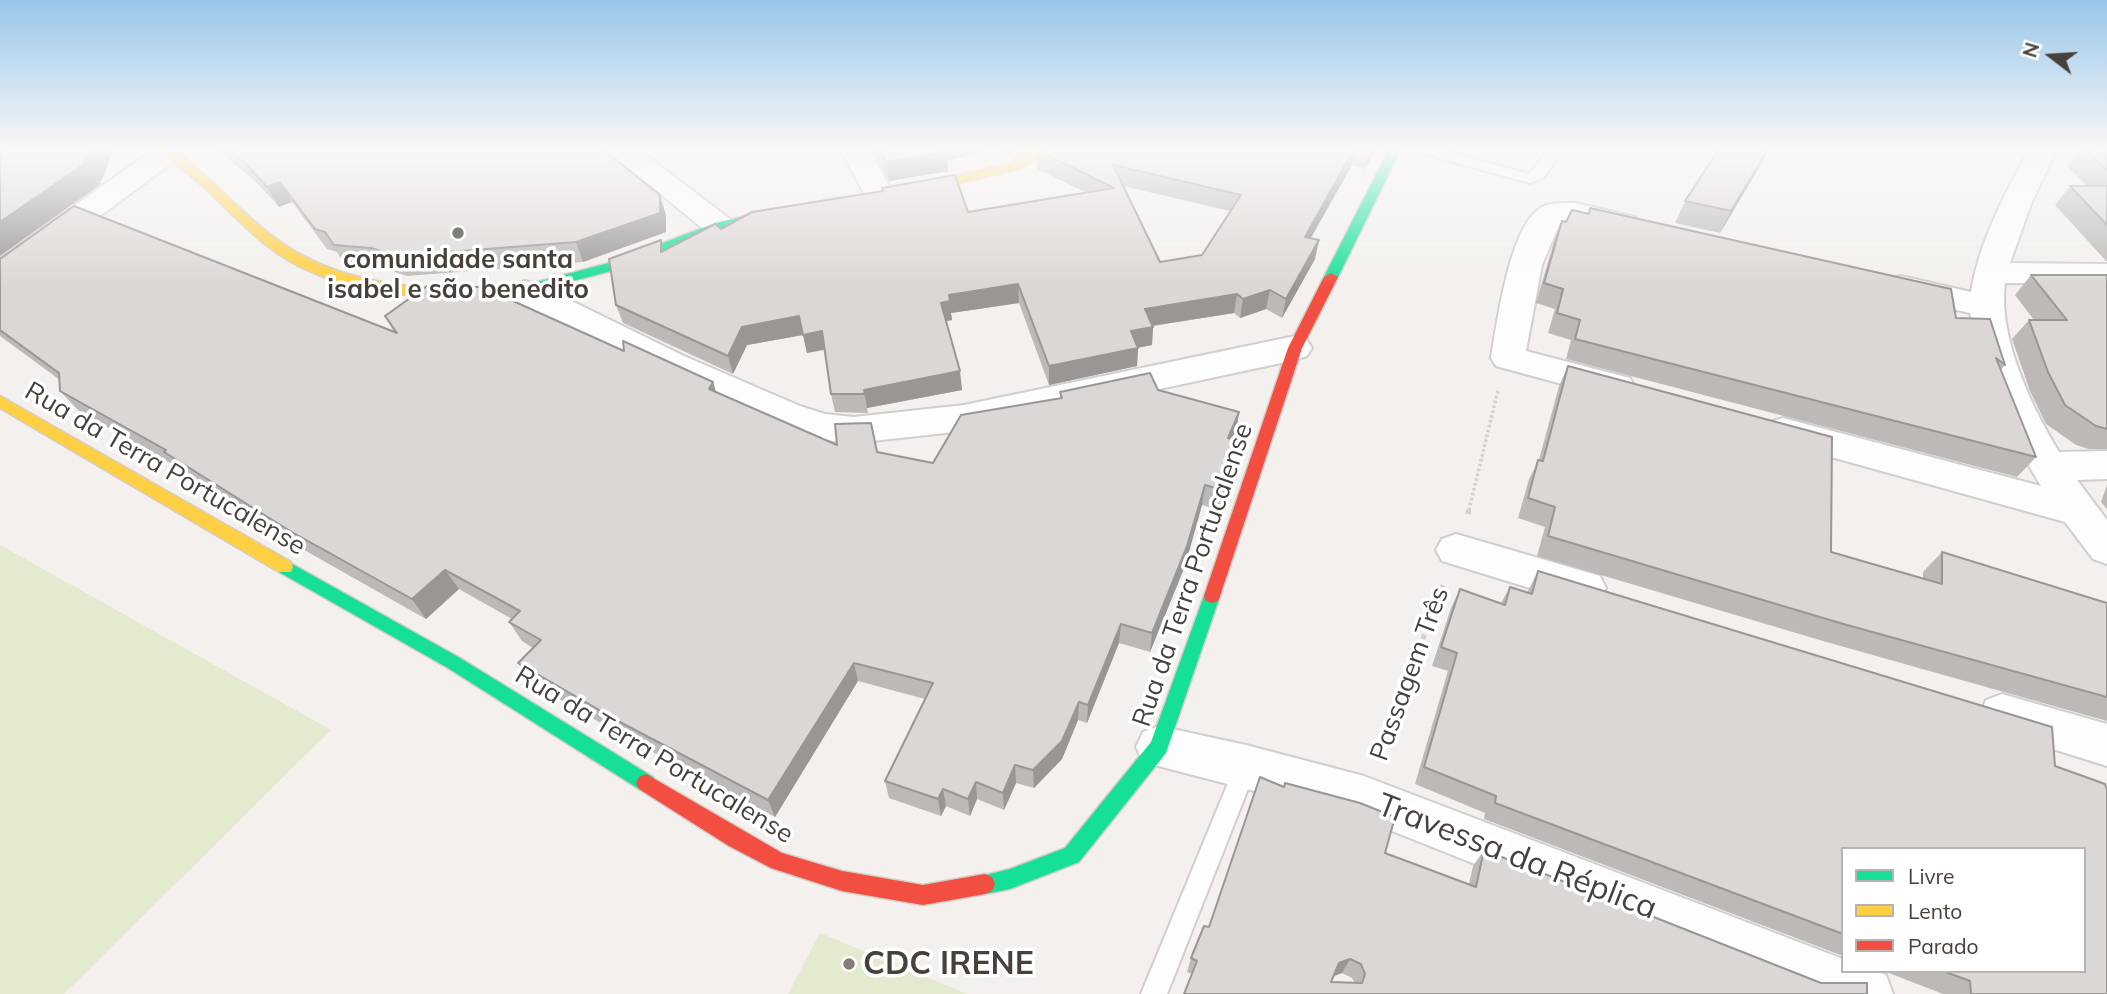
<!DOCTYPE html>
<meta charset="utf-8">
<style>
body{margin:0}
#map{position:relative;width:2107px;height:994px;overflow:hidden;background:#f3f0ed;font-family:Mulish,sans-serif}
canvas{display:block}
.legend{position:absolute;left:1841px;top:847px;width:245px;height:126px;box-sizing:border-box;background:#fff;border:2px solid #b6b3b0;margin:0;padding:9px 12px;list-style:none;font-size:21px;color:#494039}
.legend li{display:flex;align-items:center;gap:14px;height:35px}
.legend b{width:35px;border:2px solid #b6b3b0}
.north{position:absolute;left:2016px;top:21px;width:70px;height:70px;-webkit-text-stroke:5px #fff;paint-order:stroke;rotate:287deg;font-size:19px;font-weight:700;line-height:28px;text-align:center;color:#494039}
.north::after{content:'';display:block;margin:auto;width:24px;height:32px;background:#494039;clip-path:polygon(50% 0,100% 100%,50% 72%,0 100%)}
</style>
<div id="map">
<canvas width="2107" height="994"></canvas>
<ul class="legend">
<li><b style="height:9px;background:#16e098"></b>Livre</li>
<li><b style="height:9px;background:#ffcf43"></b>Lento</li>
<li><b style="height:9px;background:#f24e42"></b>Parado</li>
</ul>
<div class="north">N</div>
</div>
<script>
const ctx = document.querySelector('canvas').getContext('2d');
ctx.lineJoin = 'round';
function paint(path, color) { ctx.fillStyle = color; ctx.fill(path, 'evenodd'); }
function strokePath(path, color, width, dash) { ctx.strokeStyle = color; ctx.lineWidth = width; ctx.lineCap = dash ? 'butt' : 'round'; ctx.setLineDash(dash || []); ctx.stroke(path); }
function drawText(font, color, halo, rows, align = 'center') {
  ctx.font = font + ' Mulish,sans-serif'; ctx.lineWidth = 7; ctx.setLineDash([]); ctx.textBaseline = 'middle'; ctx.strokeStyle = halo; ctx.fillStyle = color; for (const [text, x, y, turn = 0] of rows) {
    ctx.save(); ctx.translate(x, y); ctx.rotate((+turn || 0) * Math.PI / 180); ctx.textAlign = isNaN(turn) ? turn : align; if (halo) ctx.strokeText(text, 0, 0); ctx.fillText(text, 0, 0); ctx.restore();
  }
}
const green = new Path2D(`
 M0 545 331 730 64 994H0Z
 M820 933 967 994H788Z`);
const pathFar1 = new Path2D(`
 M1469 510 1498 390`);
const path = new Path2D(`
 M1468 514 1469 508
 M1379 757 1443 585`);
const lane = new Path2D(`
 M1415 149H1439L1529 174 1550 149H1564L1543 178 1530 183 1417 152Z
 M1246 755 1254 759 1257 766 1167 994H1141L1235 766 1238 759Z`);
const street = new Path2D(`
 M154 149 184 151 180 157 11 282 0 285V259Z
 M606 149H638L730 219 734 226 730 233 719 236 708 233Z
 M840 149H868L895 196 891 202 880 205 869 202Z
 M2029 149H2057L2031 204 2010 263 2107 264V284L2005 283C1998 337 2031 406 2059 452L2107 451V479L2077 480 2107 520V564L2093 559 2065 522 1770 440 1765 431 1770 422 1783 418 2041 486C2009 433 1983 376 1970 313L1889 295 1885 287 1889 279 1901 276 1971 292C1979 242 2005 194 2029 149Z
 M1576 203 1635 217 1639 224 1635 231C1610 237 1586 217 1560 223L1542 265 1526 351 1630 378 1635 387 1630 396 1617 399 1496 366 1491 358C1497 323 1509 230 1539 209 1548 202 1565 203 1576 203Z
 M525 281 537 284 684 356 800 406 825 414 854 417 964 405 1295 336 1307 340 1312 348 1307 356 1295 360 964 431 854 443 824 440 774 424 660 374 513 300 509 292 513 284Z
 M1456 534 1600 576 1606 588 1600 600 1585 605 1442 561 1436 550 1442 539Z
 M2002 694 2107 724V766L1986 728 1980 714 1986 700Z
 M1159 726 1246 745 1364 776 1843 959V971H1875L1886 975 1893 994H1801L1362 819 1143 762 1136 747 1143 732Z`);
const fast = new Path2D(`
 M1389 149H1401L1338 277 1336 280H1326L1324 277Z
 M781 208 785 209V215L723 229 626 267 516 296 509 292 511 289 616 261 715 223Z
 M285 560 460 658 653 777 656 783 653 789 646 792 639 789 448 668 279 572 277 567 279 562Z
 M1212 589 1218 591 1220 596 1166 753 1079 862 1010 889 985 894 978 891 975 884 978 877 1010 869 1065 848 1151 742 1204 596 1206 591Z`);
const slow = new Path2D(`
 M160 149H174C206 174 234 205 266 231 337 290 428 291 516 288L523 292 516 296C438 299 355 300 286 259 257 241 233 215 209 192 193 177 174 165 160 149Z
 M1039 149H1054L1016 170 906 195 900 191 906 187 1008 164Z
 M0 396 291 562 293 567 291 572H279L0 408Z`);
const jam = new Path2D(`
 M1331 273 1338 277 1302 348 1220 596 1218 601 1212 603 1206 601 1204 596 1288 348 1324 277Z
 M646 774 782 853 842 871 923 885 985 874 992 877 995 884 992 891 985 894 923 905 842 891 771 868 729 846 639 789 636 783 639 777Z`);
const wall = new Path2D(`
 M217 149H602L666 215V232L583 262 407 276 383 268 345 265 337 252 327 249 292 202 279 207 259 185Z
 M871 149H990L947 161 948 171 889 181Z
 M998 149H1020L1009 155Z
 M1039 149H1376L1365 169 1352 165 1311 238 1315 259 1282 318 1266 309 1240 318 1234 313 1153 326 1152 345 1138 348 1137 366 1049 385 1019 303 951 313 952 320 946 321 962 390 867 408 868 413 835 412 831 394 825 350 807 353 803 335 747 345 733 374 623 323 616 305 664 251 721 229 968 212 1085 192 1037 169V150ZM1123 186 1230 211 1202 255 1160 262Z
 M1770 149 1720 233 1675 223 1685 201Z
 M2080 149H2107V262L2055 205 2070 186H2087L2067 166Z
 M1590 208 1956 318 2005 365 2001 370 2036 457 2017 477 1566 359 1571 340 1548 333 1555 309 1536 303 1554 241 1562 221 1566 222 1588 214Z
 M0 259 394 332 385 316 624 351 713 382 716 392 837 445 933 463 1060 398V392L1158 390 1239 412 1236 433 1233 440 1240 442 1236 462 1220 510 1202 505 1185 566 1150 652 1119 643 1087 723 1078 720 1062 759 1034 788 1016 783 1004 810 977 799 970 816 946 806 941 816 889 798 885 781 925 699 858 681 775 817 630 740 530 682 518 663 533 648 522 641 509 622 512 619 459 589 426 619 306 551 182 472 177 467 79 411 60 391V380L0 336Z
 M2031 275H2107V449H2089L2076 445 2046 424 2030 391 2012 339 2029 320H2034L2015 295Z
 M1568 366 1831 552 1923 578V572L1942 552 2107 603V721L1823 641 1537 556 1545 527 1518 518 1529 479 1539 460 1559 386Z
 M2107 485V509L2101 502Z
 M1538 571 2055 766 2107 994H1943L1884 971H2084L1843 849V956L1484 819 1485 813 1415 784 1448 671 1432 666 1451 608 1460 589 1501 603 1510 587 1527 593Z
 M1484 850 1821 983 1184 994 1192 974 1187 972 1191 958 1209 927 1385 853 1469 884 1473 866ZM1342 973 1352 978 1355 983 1331 982 1334 976Z`);
const shadedWall = new Path2D(`
 M91 149H111L113 151 102 180 100 182 101 184 0 256V222Z
 M944 149H990L947 161 948 171 889 181 887 162Z
 M1008 149H1020L1009 155Z
 M1354 149H1355L1352 165 1301 255 1305 237Z
 M1370 149H1376L1365 169 1369 151Z
 M1768 149H1770L1720 233 1731 211Z
 M280 182 292 202 279 207 267 187Z
 M660 195 666 215V232L583 262 576 242Z
 M1319 240 1315 259 1282 318 1286 299Z
 M1018 284 1019 303 951 313 952 320 942 322 941 303 949 295Z
 M1270 290 1266 309 1240 318 1243 299Z
 M1237 294 1234 313 1144 327 1145 309Z
 M799 316 822 331 826 349 807 353 803 335 747 345 733 374 728 356 742 327Z
 M1153 327 1152 345 1129 349 1131 331Z
 M1138 348 1137 366 1049 385V366Z
 M960 371 962 390 867 408 864 390Z
 M713 382 719 403 709 389Z
 M1239 412 1236 433 1225 459 1228 438Z
 M1240 442 1236 462 1220 510 1223 490Z
 M1205 485 1202 505 1185 566 1150 652 1152 633Z
 M445 570 459 589 426 619 412 599Z
 M1121 624 1119 643 1087 723 1088 705Z
 M854 663 858 681 775 817 768 800Z
 M1079 702 1078 720 1062 759 1034 788 1033 770Z
 M1015 765 1016 783 1004 810 1003 793Z
 M976 782 977 799 970 816 968 799Z
 M943 789 946 806 941 816 938 799Z
 M1350 959 1342 973 1331 977 1339 963Z`);
const building = new Path2D(`
 M0 149H91L87 160 83 162 86 163 0 222Z
 M228 149H602L660 195V213L576 242 396 256 371 248 334 245 325 232 315 229 280 182 267 187 247 165Z
 M879 149H945L946 152 887 162Z
 M1039 149H1354L1305 237 1319 240 1286 299 1270 290 1243 299 1237 294 1145 309 1153 327 1131 331 1138 348 1049 366 1018 284 949 295 950 301 941 303 960 371 864 390 865 394H831L822 331 803 335 799 316 742 327 728 356 616 305 609 259 661 240V252L715 224 721 229 752 212 883 191 882 188 955 175 968 212 1114 188 1037 150ZM1113 165 1241 195 1202 255 1160 262Z
 M1719 149H1768L1731 211 1685 201Z
 M2085 149H2107V170Z
 M2070 186H2107V225Z
 M74 206 397 333 385 316 427 286 482 287 624 351 623 341 713 382 709 389 837 445 835 424 871 423 877 452 933 463 961 415 1062 398 1060 392 1150 373 1158 390 1239 412 1228 438 1240 442 1223 490 1205 485 1187 546 1152 633 1121 624 1088 705 1079 702 1062 741 1033 770 1015 765 1003 793 976 782 968 799 943 789 938 799 885 781 933 683 854 663 768 800 620 722 518 663 541 640 509 622 520 611 445 570 412 599 290 531 164 452 166 450 60 391 59 373 0 330V259Z
 M1590 208 1951 289 1956 318 1990 319 2005 365 1996 358 2036 457 1575 339 1580 320 1557 313 1563 289 1544 283 1562 221 1566 222 1572 210 1589 214Z
 M2031 275H2107V429L2096 426 2065 405 2048 372 2029 320H2067Z
 M1568 366 1832 437 1831 552 1942 584V552L2107 603V697L1840 623 1548 536 1555 507 1528 498 1538 460 1543 461Z
 M1538 571 2052 727 2055 766 2105 784 2106 787H2107V994H1971L1970 981 1943 971H2084V849H1843V934L1495 803 1496 796 1424 767 1457 653 1441 647 1460 589 1505 605 1510 587 1532 594Z
 M1260 777 1284 787 1285 783 1360 803 1395 817 1385 853 1476 887 1484 850 1821 983H1867V994H1184L1197 961 1191 958 1204 926 1209 927ZM1350 959 1361 964 1365 974 1362 983 1331 982 1339 963Z`);
const markers = [
 [458,233,7,"#847e78"],
 [849,964,7,"#847e78"]
];
const poiNames = [
 ["comunidade santa",458,260],
 ["isabel e são benedito",458,290]
];
const streetNames = [
 ["Rua da Terra Portucalense",165,469,30],
 ["Rua da Terra Portucalense",1193,575,-71],
 ["Passagem Três",1410,674,-70],
 ["Rua da Terra Portucalense",654,755,31]
];
const nearStreetnames = [
 ["Travessa da Réplica",1517,857,21]
];
const nearPoinames = [
 ["CDC IRENE",863,964]
];
paint(green, '#e4eacf');
strokePath(lane, '#d1cecb', 4);
strokePath(street, '#d1cecb', 4);
strokePath(fast, '#d3cdc5', 3);
strokePath(slow, '#d3cdc5', 3);
strokePath(jam, '#d3cdc5', 3);
strokePath(pathFar1, '#d3d0cb', 3.5, [2.5, 2.5]);
strokePath(path, '#d3d0cb', 5, [4.5, 4.5]);
paint(lane, '#fdfdfc');
paint(street, '#fdfdfc');
paint(fast, '#16e098');
paint(slow, '#ffcf43');
paint(jam, '#f24e42');
paint(wall, '#bcb9b6');
paint(shadedWall, '#999694');
paint(building, '#dbd7d4');
strokePath(building, '#999694', 2);
const sky = ctx.createLinearGradient(0, 0, 0, 288);
sky.addColorStop(0, '#98c6ea');
sky.addColorStop(0.52, '#faf8f7');
sky.addColorStop(1, '#faf8f700');
ctx.fillStyle = sky;
ctx.fillRect(0, 0, 2107, 288);
for (const [x, y, r, color] of markers) { const dot = new Path2D(); dot.arc(x, y, r, 0, 2 * Math.PI); ctx.fillStyle = color; ctx.fill(dot); strokePath(dot, '#fff', 2.5); }
drawText('bold 26px', '#494039', '#fff', poiNames);
drawText('26px', '#494039', '#fff', streetNames);
drawText('32px', '#494039', '#fff', nearStreetnames);
drawText('bold 32px', '#494039', '#fff', nearPoinames, 'left');
</script>
